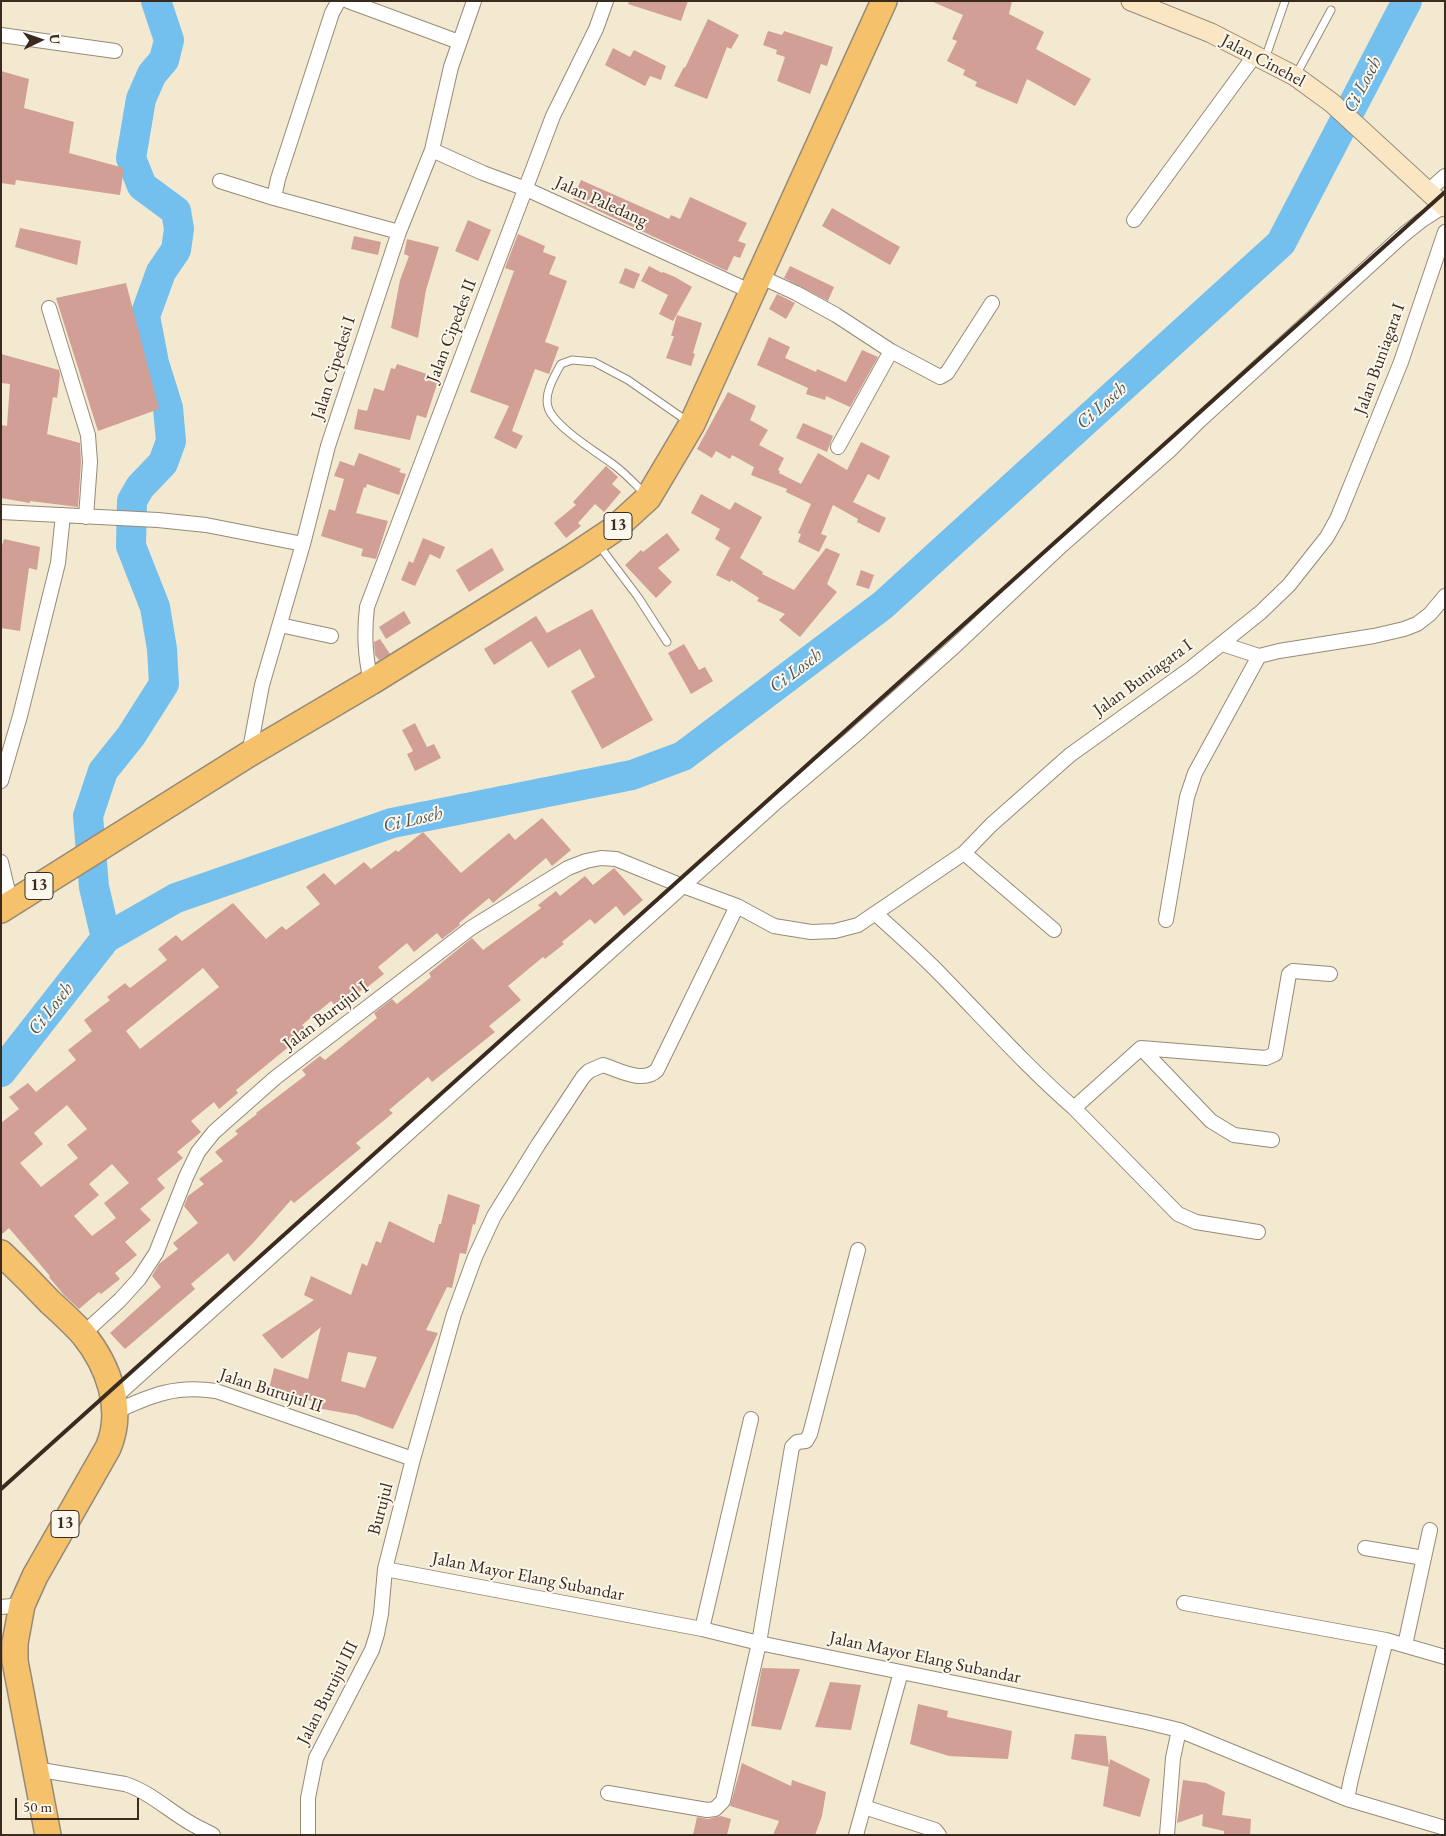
<!DOCTYPE html>
<style>
body{margin:0}
#map{position:relative;width:1446px;height:1836px;overflow:hidden;background:#f2e9d0;font-family:"EB Garamond",serif}
canvas{display:block}
.frame{position:absolute;inset:0;border:2px solid #3b2a1e;pointer-events:none}
.north{position:absolute;left:15px;top:15px;width:50px;height:50px;-webkit-text-stroke:4px #fbf7ec;paint-order:stroke;rotate:87deg;font-size:14px;font-weight:700;line-height:20px;text-align:center;color:#3b2a1e}
.north::after{content:'';display:block;margin:auto;width:18px;height:22px;background:#3b2a1e;clip-path:polygon(50% 0,100% 100%,50% 72%,0 100%)}
.scale{position:absolute;left:15px;top:1798px;width:124px;height:22px;box-sizing:border-box;border:2px solid #3b2a1e;border-top:0;padding-left:6px;font-size:15px;line-height:18px;white-space:nowrap;color:#3b2a1e;-webkit-text-stroke:4px #fbf7ec;paint-order:stroke}
</style>
<div id="map">
<canvas width="1446" height="1836"></canvas>
<div class="frame"></div>
<div class="north">U</div>
<div class="scale">50 m</div>
</div>
<script>
const ctx = document.querySelector('canvas').getContext('2d');
ctx.lineJoin = 'round';
function strokePath(path, color, width, dash) { ctx.strokeStyle = color; ctx.lineWidth = width; ctx.lineCap = dash ? 'butt' : 'round'; ctx.setLineDash(dash || []); ctx.stroke(path); }
function paint(path, color) { ctx.fillStyle = color; ctx.fill(path, 'evenodd'); }
function drawText(font, color, halo, rows, align = 'center') {
  ctx.font = font + ' "EB Garamond",serif'; ctx.lineWidth = 4; ctx.setLineDash([]); ctx.textBaseline = 'middle'; ctx.strokeStyle = halo; ctx.fillStyle = color; for (const [text, x, y, turn = 0] of rows) {
    ctx.save(); ctx.translate(x, y); ctx.rotate((+turn || 0) * Math.PI / 180); ctx.textAlign = isNaN(turn) ? turn : align; if (halo) ctx.strokeText(text, 0, 0); ctx.fillText(text, 0, 0); ctx.restore();
  }
}
const river = new Path2D(`
 M106 938 94 887 88 816 103 771 131 736 164 684 162 649 155 607 131 546 132 501 140 487 163 463 171 441 168 408 154 363 145 316 161 272 176 250 179 229 176 211 142 186 131 158 141 99 152 74 164 60 169 40 156 1
 M1 1072 106 938 176 898 392 823 632 775 683 756 883 605 1281 243 1407 1`);
const building = new Path2D(`
 M629 1H688L681 21 628 4Z
 M931 1H1012L1009 14 1044 32 1036 49 1091 79 1075 106 1027 79 1017 104 975 86 977 82 963 75 965 70 947 61 957 41 952 39 963 15Z
 M708 19 739 35 731 49 727 47 707 99 674 86 684 67 685 68Z
 M768 31 782 35 784 31 833 47 827 66 821 64 810 94 777 81 785 57 776 54 777 50 763 45Z
 M613 48 630 57 634 50 666 66 661 80 650 76 645 86 605 65Z
 M1 71 29 79 24 108 74 122 69 153 124 168 120 195 16 180 15 185 1 183Z
 M581 180 669 219 671 215 680 219 690 197 747 223 738 241 746 244 740 258 734 256 727 271 573 199Z
 M832 208 900 247 890 265 822 226Z
 M468 220 491 230 478 261 455 251Z
 M20 228 81 241 77 265 15 247Z
 M518 234 545 246 543 252 556 257 549 274 567 281 545 342 559 347 549 374 535 369 512 431 523 436 516 449 494 438 509 406 470 392 514 271 505 268Z
 M354 236 381 242 378 255 351 249Z
 M407 239 439 247 426 290 418 338 391 328 400 280 409 256 404 254Z
 M649 266 662 273 663 272 675 277 692 287 673 321 659 314 668 295 641 281Z
 M790 266 834 287 828 301 784 278Z
 M625 268 640 274 634 289 619 283Z
 M126 283 159 409 98 431 56 298Z
 M777 294 795 303 786 319 769 309Z
 M677 315 702 323 693 353 695 354 691 366 666 358 674 336H671Z
 M769 337 790 347 785 358 816 372 817 369 846 382 862 350 878 357 850 407 826 396 825 400 806 394 808 388 757 365Z
 M1 354 59 370 60 375 57 398 53 397 47 434 80 443 81 462 78 507 30 501V503L1 498V425L7 426 10 384 1 383Z
 M397 364 439 378 426 418 417 415 410 440 354 429 358 409 367 411 374 388 384 391 391 368 395 369Z
 M728 392 756 406 750 420 768 430 759 445 784 458 778 470 780 471 779 473 801 484 818 453 847 470 861 442 890 456 879 480 868 474 853 502 886 518 879 533 857 522 858 519 833 505 821 534 827 536 819 552 798 542 801 534 798 533 811 504 786 492 787 489 751 475 754 467 732 455 730 459 716 451 712 458 697 449Z
 M803 423 833 436 827 452 796 438Z
 M359 453 401 469 399 472 406 474 399 495 367 484 366 488 364 487 356 513 388 521 376 559 361 556 363 549 321 536 329 509 335 511 344 479 334 476 340 461 354 466Z
 M606 466 618 477 612 484 621 492 604 512 595 504 578 523 581 526 566 538 554 523 576 505 573 502Z
 M701 494 730 510 735 502 762 517 740 558 763 572 762 574 794 590 826 548 840 554 827 584 837 592 800 637 779 620 785 614 757 601 759 598 731 580 730 582 716 575 730 548 715 539 720 529 691 513Z
 M667 533 680 550 658 568 672 582 656 598 625 565 641 550 643 552Z
 M423 538 445 547 440 559 430 554 415 586 401 580 409 561 413 563Z
 M4 539 40 547 37 570 29 568 20 631 1 628V549Z
 M492 548 504 570 469 592 456 570Z
 M861 570 874 575 869 589 856 585Z
 M592 609 653 720 602 749 571 691 595 677 580 649 548 668 531 641 494 665 484 649 536 616 547 633Z
 M404 611 411 623 386 639 379 627Z
 M380 639 390 654 379 660 375 655 374 642Z
 M684 644 699 670 705 667 713 681 691 694 668 653Z
 M415 723 427 747 434 744 441 758 415 771 407 754 413 751 402 730Z
 M542 818 571 850 552 866 546 858 493 903 489 898 459 923 460 925 442 939 437 933 414 952 407 943 378 967 384 974 365 989 364 988 338 1009 331 1001 302 1025 308 1031 236 1090 238 1093 219 1109 214 1102 191 1121 201 1132 177 1152 183 1158 157 1179 165 1188 140 1209 151 1220 125 1242 137 1255 115 1273 120 1279 101 1294 99 1292 79 1309 64 1295 49 1277 50 1276 9 1228 1 1235V1123L19 1109 9 1097 28 1083 36 1092 76 1060 68 1050 92 1031 84 1020 110 1000 107 997 125 983 130 988 167 960 158 949 176 935 182 941 233 903 266 939 282 926 286 930 320 904 306 887 324 873 335 885 364 862 371 869 396 850 398 852 423 832 461 873 509 833 515 840ZM203 968 219 987 140 1049 126 1031ZM67 1105 87 1129 67 1145 78 1158 41 1187 20 1163 43 1144 34 1133ZM112 1164 129 1183 104 1203 116 1218 92 1236 74 1216 99 1195 89 1184Z
 M614 868 643 900 624 916 616 906 595 924 590 919 562 942 564 944 545 959 543 957 508 986 521 1000 489 1026 495 1032 432 1082 428 1077 389 1110 393 1113 356 1143 361 1148 294 1203 291 1200 253 1243 234 1262 228 1253 191 1284 195 1289 125 1349 110 1333 161 1287 152 1276 159 1264 178 1249 173 1243 198 1223 184 1206 188 1196 204 1184 199 1179 223 1161 215 1152 238 1134 235 1131 257 1114 256 1113 306 1075 302 1070 320 1056 325 1060 377 1018 374 1013 392 999 397 1004 431 977 429 973 472 938 483 950 541 908 538 905 556 891 560 896 585 876 593 885Z
 M448 1194 480 1205 475 1225 473 1224 466 1254 460 1253 452 1288 447 1287 426 1330 438 1333 393 1429 356 1415 311 1407 313 1401 268 1393 274 1368 308 1379 321 1327 282 1359 262 1335 314 1300 304 1295 311 1276 351 1295 362 1263 367 1266 376 1241 381 1243 389 1221 434 1243 439 1224H441ZM348 1352 377 1357 365 1388 341 1381Z
 M762 1668 800 1669 781 1730 751 1726Z
 M830 1682 861 1685 851 1730 815 1727Z
 M918 1704 948 1711 947 1717 1012 1731 1008 1759 949 1756 910 1744Z
 M1075 1734 1106 1736 1109 1767 1071 1759Z
 M1110 1759 1150 1779 1140 1817 1103 1806Z
 M742 1763 791 1786 792 1780 826 1792 822 1816 815 1835H773L779 1821 730 1806Z
 M1183 1780 1206 1783 1225 1792 1222 1815 1251 1819 1250 1835H1224V1831L1202 1826 1203 1814 1177 1823Z
 M721 1816 731 1819 727 1835H693L697 1817 708 1819Z`);
const lane = new Path2D(`
 M1265 59 1285 1
 M1296 75 1331 10
 M645 494C635 484 625 473 614 465 598 453 553 426 548 407 544 393 554 377 561 364L572 360 594 362 628 380 687 421
 M598 544 638 597 667 642`);
const street = new Path2D(`
 M348 1 459 42
 M1 35 115 51
 M432 150 483 173 526 189 752 292
 M220 181 274 198 399 232
 M1428 191 1445 176
 M274 198 278 179 332 13 338 2 340 1
 M1134 220 1255 55
 M759 276 796 293 836 315 891 351 940 377 947 373 992 303
 M49 308 88 435 90 462 86 517
 M838 447 891 351
 M1 512 158 520 206 525 303 544
 M280 625 331 636
 M1222 644 1259 656 1279 651 1374 636 1404 629 1417 624 1430 614 1445 596
 M371 682C365 655 364 634 367 607L553 116 596 29 606 1
 M249 754 262 685 303 544 328 446 399 232 432 150 451 67 474 1
 M1 781 20 716 58 563 63 515
 M964 853 1054 930
 M1 862 11 904
 M876 914C898 934 921 954 942 976 986 1021 1027 1067 1074 1108L1141 1048 1266 1058 1275 1054 1289 974 1293 971 1330 974
 M1166 920 1187 797 1195 773 1259 656
 M1141 1048 1211 1121 1234 1135 1272 1140
 M1074 1108 1178 1214 1196 1222 1258 1232
 M83 1334 120 1300 139 1279 156 1253 186 1177 198 1152 214 1132 275 1078 471 928 568 868 586 861 601 858 616 859 675 883 737 906 774 926 811 932 835 931 858 925 964 853 991 825 1070 755 1190 669 1261 612 1289 585 1327 537 1338 517 1401 362 1445 232
 M114 1398 774 804 853 737 956 645 1061 546 1169 451 1199 421 1402 236 1422 220 1444 206
 M115 1412C151 1395 176 1385 216 1391L413 1459
 M1365 1548 1424 1558
 M385 1569 702 1629 759 1643 1146 1722 1179 1730 1347 1799 1445 1828
 M1184 1603 1386 1640 1445 1657
 M1 1607 22 1605
 M702 1629 751 1419
 M1405 1645 1430 1530
 M35 1769 125 1784C150 1792 169 1811 192 1824 199 1828 206 1831 213 1835
 M608 1793 707 1810 715 1809 723 1801 759 1643 792 1447 797 1442 806 1441 810 1434 858 1250
 M1347 1799 1351 1779 1386 1640
 M864 1807 935 1830 939 1835
 M308 1835V1798L316 1758 372 1650 377 1634 381 1614 385 1569 413 1459 454 1314 475 1257 494 1216 538 1145 583 1077 589 1071 603 1065C619 1070 643 1084 657 1070L737 906
 M856 1835 901 1672
 M1167 1835 1173 1758 1179 1730`);
const secondary = new Path2D(`
 M1131 1 1211 33 1295 76 1332 103 1445 207`);
const highway = new Path2D(`
 M1 910 249 754 371 682 574 556 613 530 648 498 692 424 884 1
 M1 1253C18 1269 34 1285 50 1302 61 1312 73 1323 83 1334 108 1365 125 1409 108 1448L35 1576 22 1605 15 1643V1661L48 1835`);
const rail = new Path2D(`
 M1 1489 1445 192`);
const shields = [
 [618,526,28],
 [39,886,28],
 [65,1524,28]
];
const shieldNames = [
 ["13",618,526],
 ["13",39,886],
 ["13",65,1524]
];
const streetNames = [
 ["Jalan Cinehel",1263,61,28],
 ["Jalan Paledang",601,202,24],
 ["Jalan Cipedes II",452,331,-69],
 ["Jalan Buniagara I",1380,359,-70],
 ["Jalan Cipedesi I",334,368,-72],
 ["Jalan Buniagara I",1143,678,-36],
 ["Jalan Burujul I",326,1016,-37],
 ["Jalan Burujul II",271,1391,18],
 ["Burujul",381,1509,-75],
 ["Jalan Mayor Elang Subandar",528,1577,11],
 ["Jalan Mayor Elang Subandar",925,1658,12],
 ["Jalan Burujul III",328,1693,-63]
];
const waterNames = [
 ["Ci Loseh",1363,85,-62],
 ["Ci Loseh",1102,406,-42],
 ["Ci Loseh",796,671,-37],
 ["Ci Loseh",413,820,-13],
 ["Ci Loseh",51,1009,-52]
];
strokePath(river, '#73bfed', 30);
paint(building, '#d19f96');
strokePath(lane, '#968a77', 9);
strokePath(street, '#968a77', 16);
strokePath(secondary, '#968a77', 21);
strokePath(highway, '#968a77', 28);
strokePath(lane, '#fff', 7);
strokePath(street, '#fff', 14);
strokePath(secondary, '#fbe6c4', 19);
strokePath(highway, '#f5c16b', 25);
strokePath(rail, '#3b2a1e', 4);
for (const [x, y, w] of shields) { const box = new Path2D(); box.roundRect(x - w / 2, y - 13.5, w, 27, 4); ctx.fillStyle = '#fbf7ec'; ctx.fill(box); strokePath(box, '#3b2a1e', 1); }
drawText('bold 16px', '#3b2a1e', null, shieldNames);
drawText('18px', '#3b2a1e', '#fbf7ec', streetNames);
drawText('italic 19px', '#4c575c', '#fbf7ec', waterNames);
</script>
